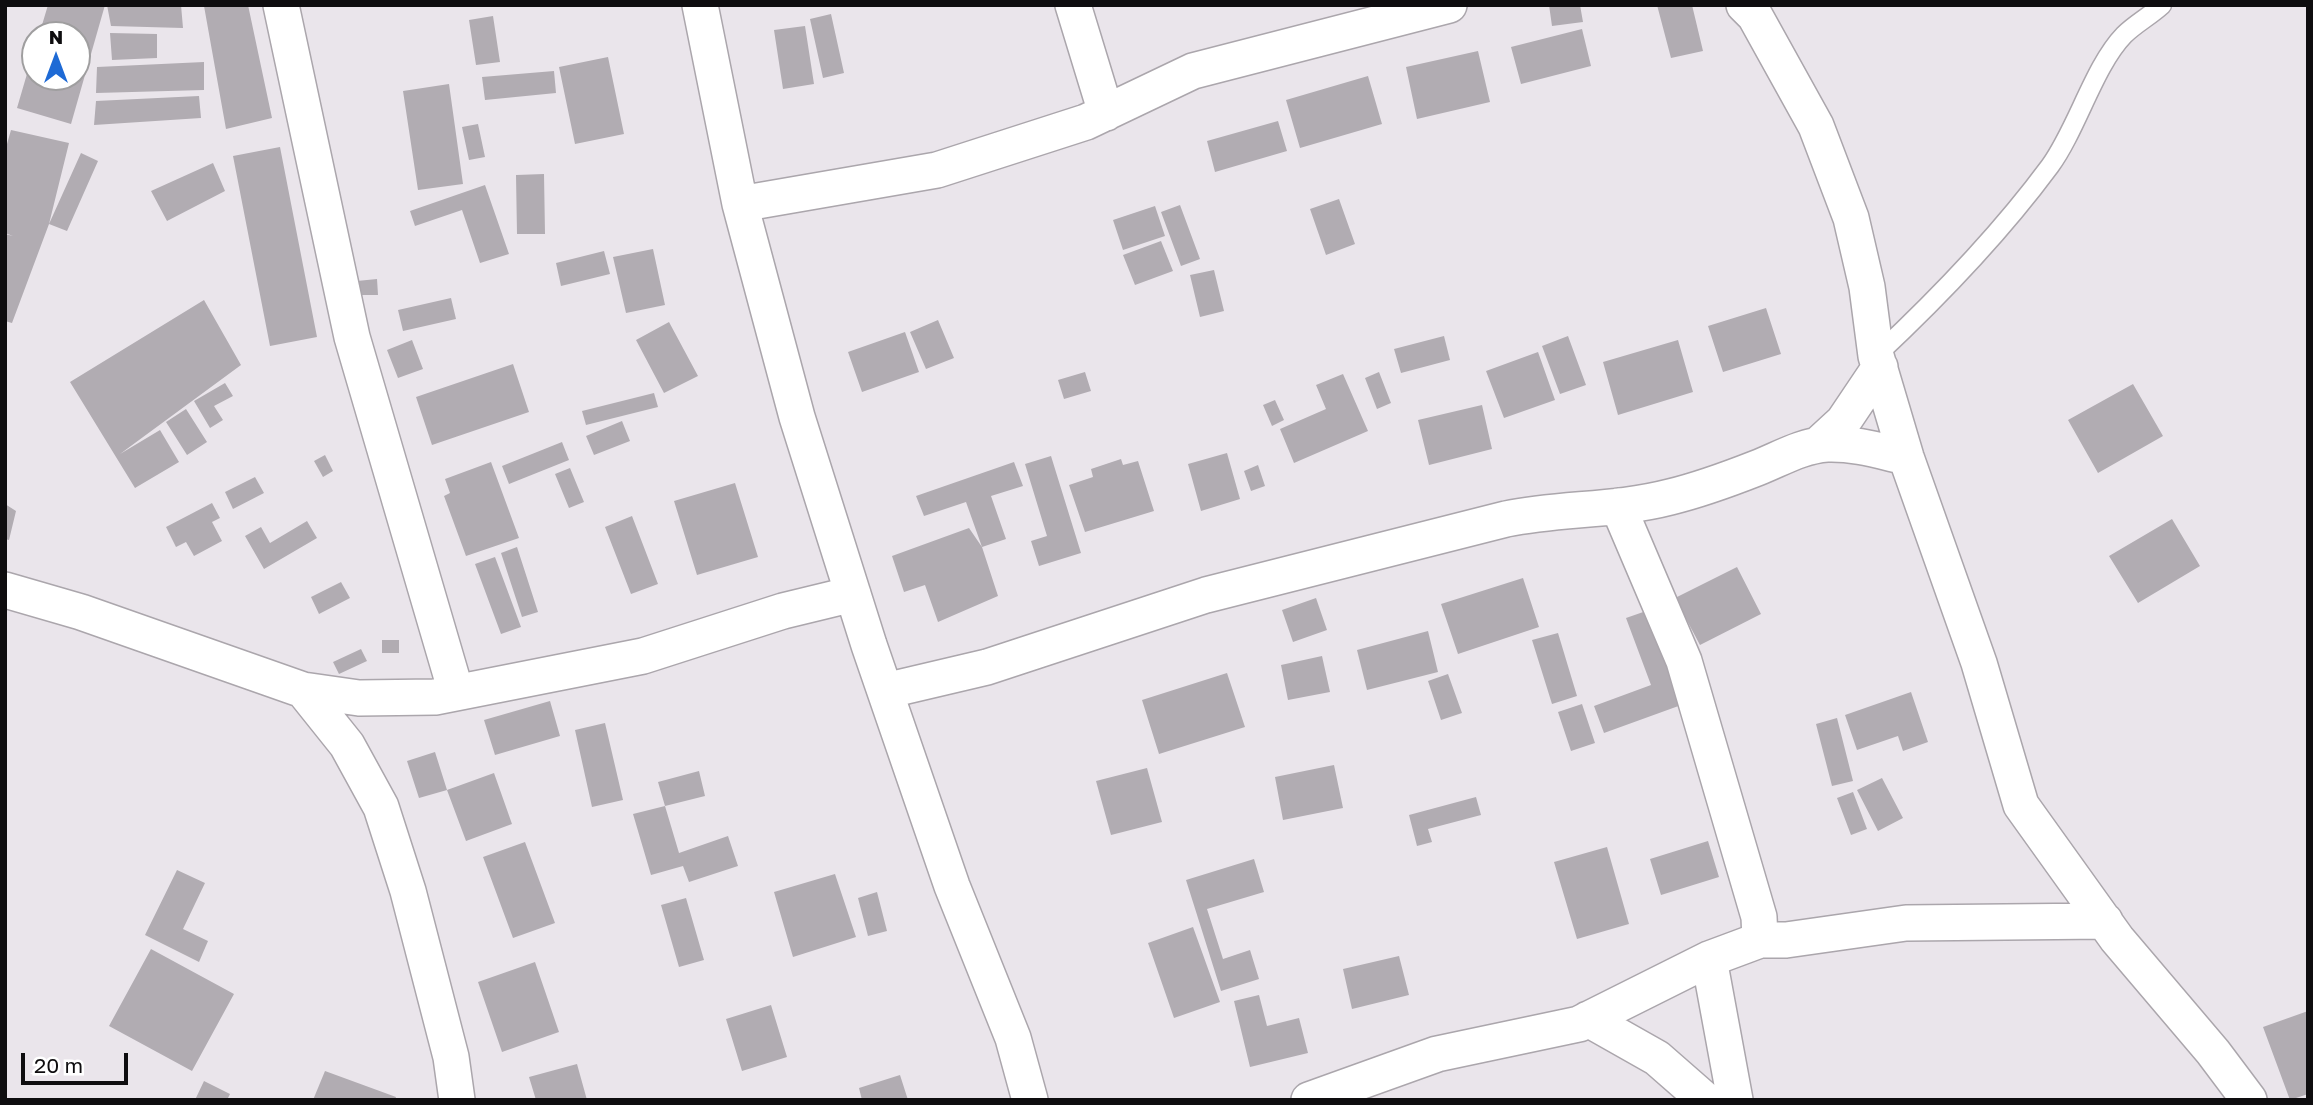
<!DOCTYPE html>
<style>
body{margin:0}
#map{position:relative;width:2313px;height:1105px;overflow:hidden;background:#eae5eb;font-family:"Golos Text",sans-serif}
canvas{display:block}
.frame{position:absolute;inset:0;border:7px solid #0e0d0f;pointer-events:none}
.north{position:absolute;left:21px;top:21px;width:70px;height:70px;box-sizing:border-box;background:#fff;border:2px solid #9f9e9f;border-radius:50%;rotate:0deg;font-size:19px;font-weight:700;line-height:28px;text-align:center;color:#0e0d0f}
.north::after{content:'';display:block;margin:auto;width:24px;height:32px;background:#1e6ad5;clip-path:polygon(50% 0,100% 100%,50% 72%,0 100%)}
.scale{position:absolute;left:21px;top:1053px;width:107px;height:32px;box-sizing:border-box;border:4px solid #0e0d0f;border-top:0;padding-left:9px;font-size:21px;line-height:24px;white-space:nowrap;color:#0e0d0f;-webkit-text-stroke:5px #fff;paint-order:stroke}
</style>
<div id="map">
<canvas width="2313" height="1105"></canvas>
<div class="frame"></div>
<div class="north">N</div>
<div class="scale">20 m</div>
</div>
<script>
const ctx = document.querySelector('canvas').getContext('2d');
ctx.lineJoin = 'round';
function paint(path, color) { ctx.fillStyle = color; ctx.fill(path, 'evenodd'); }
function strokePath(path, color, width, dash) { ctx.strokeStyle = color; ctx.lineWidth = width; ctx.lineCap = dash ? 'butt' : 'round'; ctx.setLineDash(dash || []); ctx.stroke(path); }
const building = new Path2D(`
 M48 5H105L71 124 17 108 34 50 35 77H77V35H39Z
 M107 5H181L183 28 111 26Z
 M248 5 272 118 226 129 204 6Z
 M1549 5H1580L1583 22 1552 26Z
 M1657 5H1692L1703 51 1671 58Z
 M831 14 844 73 823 78 810 19Z
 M493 16 500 62 476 65 469 20Z
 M805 26 814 84 783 89 774 30Z
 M1582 29 1591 66 1521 84 1511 47Z
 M110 33 157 34V58L112 60Z
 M1478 51 1490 102 1417 119 1406 67Z
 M608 57 624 134 575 144 559 67Z
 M204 62V90L96 93 97 67Z
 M554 71 556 93 485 100 482 77Z
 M1368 76 1382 124 1300 148 1286 100Z
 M449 84 463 184 418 190 403 91Z
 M199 96 201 118 94 125 96 101Z
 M1278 121 1287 151 1215 172 1207 141Z
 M478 124 485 157 469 160 462 127Z
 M11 130 69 143 49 224 12 323 5 321V234L13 236 5 233V151Z
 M280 147 317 337 270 346 233 156Z
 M81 153 98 161 67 231 49 224Z
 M213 163 225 191 167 221 151 191Z
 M544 174 545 234H517L516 175Z
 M485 185 509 254 480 263 462 210 415 226 410 211Z
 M1339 199 1355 244 1326 255 1310 209Z
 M1180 205 1200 259 1181 266 1161 212Z
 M1155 206 1165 236 1123 250 1113 220Z
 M1161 241 1173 271 1135 285 1123 255Z
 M653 249 665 305 626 313 613 257Z
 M604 251 610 274 561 286 556 263Z
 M1214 270 1224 311 1200 317 1190 275Z
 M377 279 378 295H358L357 281Z
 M451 298 456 319 403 331 398 310Z
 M204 300 241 365 120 454 160 430 179 462 135 488 70 382Z
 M1766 308 1781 354 1723 372 1708 326Z
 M938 320 954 358 926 369 910 332Z
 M669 322 698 376 664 393 636 340Z
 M905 332 919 372 862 392 848 352Z
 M1444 336 1450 360 1401 373 1394 349Z
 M1568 336 1586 385 1560 394 1542 346Z
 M412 340 423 369 398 378 387 350Z
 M1678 340 1693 392 1618 415 1603 362Z
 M1538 352 1555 400 1504 418 1486 371Z
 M513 364 529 412 432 445 416 397Z
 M1085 372 1091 391 1064 399 1058 380Z
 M1379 372 1391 403 1377 409 1365 378Z
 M1343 374 1368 431 1294 463 1280 429 1326 409 1316 385Z
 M225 383 233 396 214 406 223 420 210 428 194 401Z
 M2133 384 2163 436 2098 473 2068 420Z
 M654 393 658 407 586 425 582 411Z
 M1275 400 1284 420 1272 426 1263 405Z
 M1482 405 1492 449 1429 465 1418 420Z
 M186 409 207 442 187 455 166 422Z
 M622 421 630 441 594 455 586 436Z
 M562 442 569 460 509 484 502 466Z
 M1227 453 1240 499 1201 511 1188 464Z
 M325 455 333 471 323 477 314 461Z
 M1051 456 1081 553 1039 566 1031 541 1047 536 1025 464Z
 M1121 459 1123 465 1138 461 1154 511 1085 532 1069 485 1093 477 1091 469Z
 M491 462 519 538 466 556 444 496 450 493 445 479Z
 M1014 462 1023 486 991 496 1006 539 982 547 966 502 924 516 916 496Z
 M1258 465 1265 486 1251 491 1244 471Z
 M570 468 584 502 569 508 555 474Z
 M255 477 264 493 233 509 225 492Z
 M735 483 758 557 697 575 674 501Z
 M212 503 220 518 212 522 222 541 194 556 186 542 176 547 166 527Z
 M5 504 16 511 9 540 5 539Z
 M632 516 658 584 631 594 605 527Z
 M2172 519 2200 566 2138 603 2109 556Z
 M307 521 317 538 264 569 245 536 261 527 270 543Z
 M969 528 982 547 998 596 938 622 925 585 904 592 892 556Z
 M517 547 538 612 522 617 501 553Z
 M495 557 521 627 501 634 475 564Z
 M1737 567 1761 614 1700 645 1675 598Z
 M1523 578 1539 627 1458 654 1441 604Z
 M341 582 350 598 319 614 311 597Z
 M1316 598 1327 630 1293 642 1282 610Z
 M1649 610 1684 704 1604 733 1594 706 1651 685 1626 618Z
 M1428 631 1438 672 1367 690 1357 650Z
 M1558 633 1577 696 1552 704 1532 640Z
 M382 640H399V653H382Z
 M361 649 367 661 339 674 333 662Z
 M1322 656 1330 692 1288 700 1281 665Z
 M1227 673 1245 727 1159 754 1142 700Z
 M1448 674 1462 713 1441 720 1428 681Z
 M1911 692 1928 742 1903 751 1898 736 1857 750 1845 715Z
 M550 701 560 736 495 755 484 720Z
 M1582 704 1595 743 1571 751 1558 712Z
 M1837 718 1853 781 1832 786 1816 724Z
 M605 723 623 800 592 807 575 730Z
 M435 752 447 790 419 798 407 761Z
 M1334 765 1343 808 1283 820 1275 777Z
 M1147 768 1162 822 1111 835 1096 781Z
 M699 771 705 796 665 806 658 782Z
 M494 773 512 824 466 841 447 790Z
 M1882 778 1903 818 1878 831 1857 790Z
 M1853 792 1867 829 1851 835 1837 798Z
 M1476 797 1481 815 1428 829 1432 842 1417 846 1409 815Z
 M665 806 679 853 728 836 738 866 689 882 683 866 651 875 633 814Z
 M1708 841 1719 877 1661 895 1650 859Z
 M525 842 555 923 513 938 483 857Z
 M1607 847 1629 924 1577 939 1554 862Z
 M1254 859 1264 892 1207 909 1223 959 1250 950 1259 979 1221 991 1186 880Z
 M177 870 205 883 183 929 208 941 199 962 145 935Z
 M835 874 856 937 793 957 774 892Z
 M877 892 887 931 868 936 858 898Z
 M686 898 704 960 679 967 661 905Z
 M1193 927 1220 1002 1174 1018 1148 943Z
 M151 949 234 994 192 1071 109 1026Z
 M1399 956 1409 995 1352 1009 1343 969Z
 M535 962 559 1032 502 1052 478 982Z
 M1259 995 1267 1026 1299 1018 1308 1053 1250 1067 1234 1001Z
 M771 1005 787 1057 742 1071 726 1019Z
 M2308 1011V1094L2290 1100 2263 1027Z
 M577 1064 587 1100H536L529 1077Z
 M325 1071 396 1097 395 1100H313Z
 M900 1075 908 1100H862L859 1088Z
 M204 1081 230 1094 227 1100H195Z`);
const service = new Path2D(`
 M1876 356C1938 298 1999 235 2050 166 2077 129 2094 66 2124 35 2135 24 2150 16 2162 5`);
const minor = new Path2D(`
 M281 5 352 337 456 692
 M700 5 740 204 797 417 869 645 952 886 1013 1038 1030 1100
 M1073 5 1106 113
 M1744 5 1755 16 1816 126 1851 218 1867 287 1876 356 1906 457 1979 663 2021 805 2117 939 2213 1052 2249 1100
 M740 204 937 170 1086 122 1193 71 1449 5
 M1818 445 1843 422 1880 367
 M1618 506 1684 661 1759 917 1760 940
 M5 590 81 612 303 690 347 745 381 807 408 891 451 1057 457 1100
 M303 690 359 698 435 697 643 656 783 611 853 594
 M885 691 987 667 1206 595 1506 519C1560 508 1616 511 1670 497 1699 490 1729 479 1757 468 1780 459 1801 446 1827 444 1854 443 1880 451 1906 457
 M1709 959 1735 1100
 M1588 1019 1657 1058 1705 1100
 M1309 1100 1437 1054 1579 1024 1709 959 1760 940H1786L1906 923 2105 921`);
paint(building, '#b1acb2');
strokePath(service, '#aba6ac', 21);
strokePath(minor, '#aba6ac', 38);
strokePath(service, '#fff', 18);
strokePath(minor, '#fff', 35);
</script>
